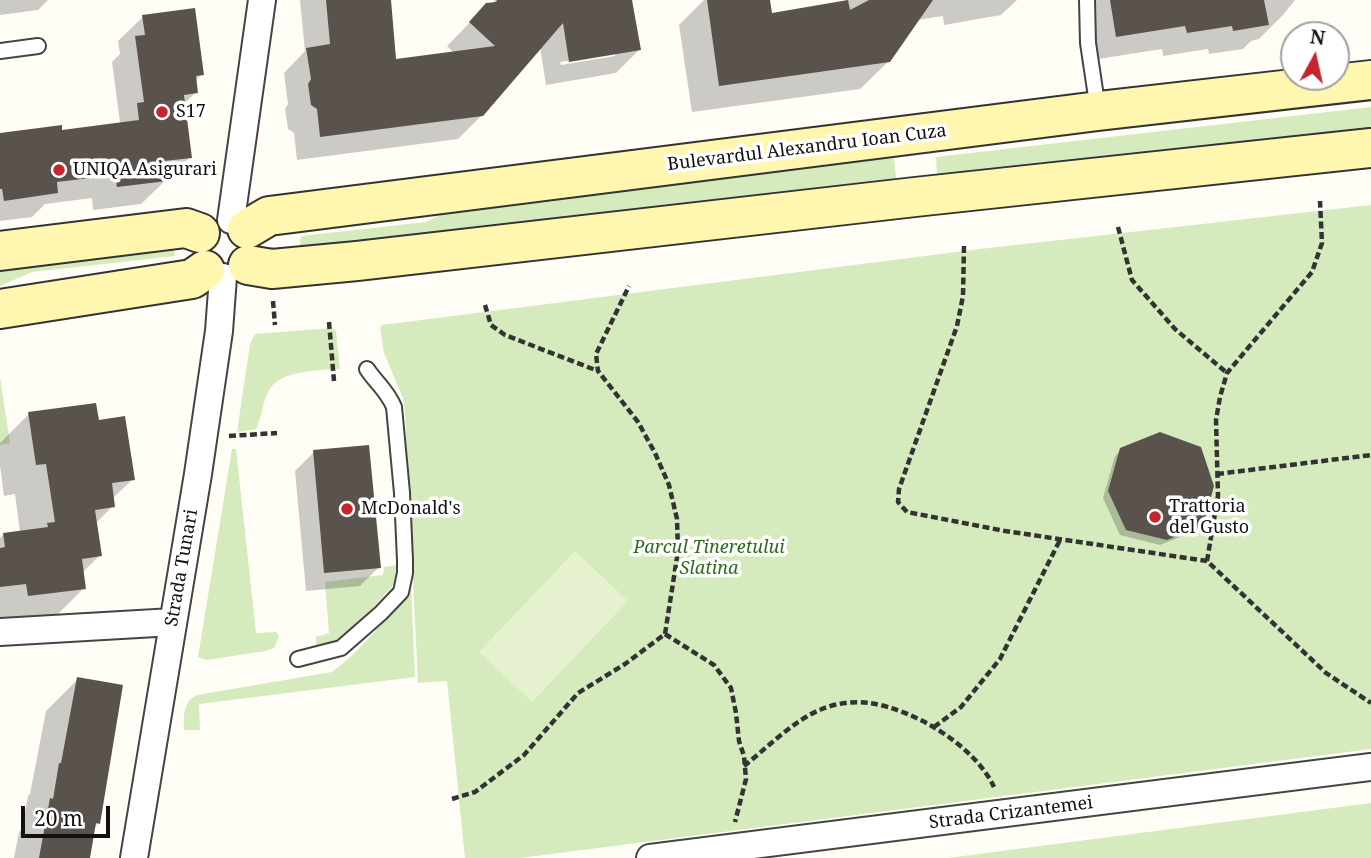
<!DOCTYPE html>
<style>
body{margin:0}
#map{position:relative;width:1371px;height:858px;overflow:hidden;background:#fffdf5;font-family:"Noto Serif",serif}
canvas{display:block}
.north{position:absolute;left:1280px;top:21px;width:70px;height:70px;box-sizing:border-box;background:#fff;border:2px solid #a0a0a0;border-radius:50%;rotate:8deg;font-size:19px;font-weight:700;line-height:28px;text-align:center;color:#111}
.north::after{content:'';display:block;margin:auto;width:24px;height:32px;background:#c4262e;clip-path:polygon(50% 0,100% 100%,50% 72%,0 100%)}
.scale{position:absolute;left:21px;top:806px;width:89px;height:32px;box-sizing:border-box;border:4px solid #111;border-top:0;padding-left:9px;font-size:21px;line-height:24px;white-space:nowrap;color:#111;-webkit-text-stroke:5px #fff;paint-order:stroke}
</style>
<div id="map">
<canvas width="1371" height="858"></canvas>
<div class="north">N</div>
<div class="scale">20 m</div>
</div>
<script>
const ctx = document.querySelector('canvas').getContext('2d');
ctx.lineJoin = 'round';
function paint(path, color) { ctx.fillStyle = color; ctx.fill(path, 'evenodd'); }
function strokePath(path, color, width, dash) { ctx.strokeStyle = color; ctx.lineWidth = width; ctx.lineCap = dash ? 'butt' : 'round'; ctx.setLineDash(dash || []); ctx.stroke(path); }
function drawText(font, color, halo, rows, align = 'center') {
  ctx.font = font + ' "Noto Serif",serif'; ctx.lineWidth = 7; ctx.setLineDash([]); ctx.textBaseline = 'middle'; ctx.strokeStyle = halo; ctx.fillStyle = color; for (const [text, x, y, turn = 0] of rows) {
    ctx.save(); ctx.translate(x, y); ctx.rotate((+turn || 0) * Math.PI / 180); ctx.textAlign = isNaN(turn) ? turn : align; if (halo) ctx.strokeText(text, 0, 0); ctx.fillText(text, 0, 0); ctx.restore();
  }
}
const green = new Path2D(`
 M1371 107V138L938 189 936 157Z
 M893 149 896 178 299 250 301 236 426 222 462 204Z
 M1371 205V749L520 858H465L447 681 418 683 405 414 403 398 384 353 380 327 382 325 980 249Z
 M172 243 175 256 32 272 0 286V264Z
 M332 328 336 331 340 369C320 370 278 370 268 392 262 404 262 417 256 429L237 432 250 344 255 334Z
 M0 377 10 443 0 445Z
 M232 449H236L256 633 276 632 279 636 274 648 266 651 206 660 198 657Z
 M397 565 395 583 346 638 331 646 316 648V637L329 633 325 582 383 575 384 567Z
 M411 586 415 677 199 704 200 730H184C184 716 182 702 197 695L332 672C364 649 387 616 411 586Z
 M1371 803V858H948Z`);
const pitch = new Path2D(`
 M575 551 628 601 532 702 479 652Z`);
const shadow = new Path2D(`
 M0 0H48L38 10 0 15Z
 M300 0H389L395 61 454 53 447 46 487 5H491L495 0H630L639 50 616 73 546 85 540 47 482 115 458 139 297 160 294 133 288 129 285 109 288 104 284 73 305 51ZM615 53V56L561 65 560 62Z
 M704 0H769L771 15 844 2 846 0H1017L1001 15 944 25 943 16 917 20 889 61 860 89 692 112 679 25Z
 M1083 0H1295L1283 15 1259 39 1251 41 1243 49 1209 54 1208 49 1163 56 1162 49 1092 60Z
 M143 17 202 74 195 81 196 92 183 105 190 157 141 204 93 210 92 198 45 204 32 217 0 221V134L61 132 117 125 120 122 112 62 120 54 118 41Z
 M29 414 97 422 133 479 112 499 113 506 95 524 100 555 82 573 84 588 52 620 0 626V538L4 534 20 532 15 494 4 496 0 465V443Z
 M1121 450 1201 525 1195 531 1160 545 1120 535 1103 498 1115 456Z
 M314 452 379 567 360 586 306 591 295 471Z
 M78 679 98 823 94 828 88 858H14L19 832 22 829 28 796 30 794 46 711Z`);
const building = new Path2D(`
 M326 0H391L396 59 495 46 469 22 486 3 496 2 497 0H632L641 50 569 62 563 23 483 116 320 137 317 109 311 105 308 84 311 79 306 48 330 44Z
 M707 0H770L772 13 848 0 850 10 869 0H933L890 62 719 86Z
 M1110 0H1264L1269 25 1233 31 1232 26 1187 33 1185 26 1116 37Z
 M195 8 204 75 196 76 198 93 184 95 192 158 164 161 167 181 117 187 115 175 57 182 58 193 4 201 2 189H0V133L62 125V130L139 120 137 103 144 102 135 36 145 35 142 15Z
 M96 403 99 420 125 416 135 480 112 483 115 507 95 510 102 556 82 559 86 589 28 596 26 584 0 587V548L5 547 3 533 48 527 47 523 55 522 46 464 36 465 28 412Z
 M1160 432 1201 447 1214 486 1203 526 1167 540 1126 530 1108 491 1120 448Z
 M369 445 381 568 324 573 313 450Z
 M77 677 123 685 100 824 96 823 90 858H39L50 798 53 799 59 763H61Z`);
const path = new Path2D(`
 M1118 227 1132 280 1175 329 1227 373
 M964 246 963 296 957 326 899 489 898 502 907 512 1005 531 1207 561 1326 673 1371 703
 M273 301 275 325
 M485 305 491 325 505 335 598 371
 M329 322 334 381
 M229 436 277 433
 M1217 474 1371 455
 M1207 561 1218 496 1216 420 1220 397 1227 373 1312 272 1322 243 1320 201
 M665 634 714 665 731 688 736 713 739 741 744 756 746 779 735 822
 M934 727 961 707 1000 659 1060 540
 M744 766C768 747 794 720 822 709 836 703 855 701 869 703 914 709 975 746 994 787
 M452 799 475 792 524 755 578 693 625 664 665 634 678 551 677 519 669 485 655 453 638 422 598 371 596 354 629 286`);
const service = new Path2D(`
 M1087 0 1088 43 1098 110
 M0 51 38 46
 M298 659 341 648 381 613 401 592 405 573V560L402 493 394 407C386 389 377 384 367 369`);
const minor = new Path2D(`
 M231 220 262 0
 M0 632 173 622
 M134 858 198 474 219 331 223 277
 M650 858 1371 767`);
const secondary = new Path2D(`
 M247 229 269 216 1098 111 1371 80
 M0 251 186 228 200 233
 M248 265 272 269 357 261 915 197 1371 148
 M0 309 192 279 205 270`);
const markers = [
 [162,112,7,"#c4262e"],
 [59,170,7,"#c4262e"],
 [347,509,7,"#c4262e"],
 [1155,517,7,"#c4262e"]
];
const poiNames = [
 ["S17",176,112],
 ["UNIQA Asigurari",73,170],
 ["Trattoria",1169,507],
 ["del Gusto",1169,528],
 ["McDonald's",361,509]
];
const streetNames = [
 ["Bulevardul Alexandru Ioan Cuza",807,148,-7],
 ["Strada Tunari",182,568,-80],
 ["Strada Crizantemei",1011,813,-7]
];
const parkNames = [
 ["Parcul Tineretului",709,548],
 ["Slatina",709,569]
];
paint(green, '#d5ebbd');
paint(pitch, '#e6f2cf');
paint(shadow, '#0003');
paint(building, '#5a524d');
strokePath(service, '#444', 18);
strokePath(minor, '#444', 30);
strokePath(secondary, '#333', 42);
strokePath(path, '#333', 4.5, [7, 3.5]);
strokePath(service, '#fff', 14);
strokePath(minor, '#fff', 26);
strokePath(secondary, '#fff6b0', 38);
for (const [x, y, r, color] of markers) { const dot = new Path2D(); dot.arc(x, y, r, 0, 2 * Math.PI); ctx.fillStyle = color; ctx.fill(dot); strokePath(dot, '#fff', 2.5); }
drawText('18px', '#111', '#fff', poiNames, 'left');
drawText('18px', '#111', '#fff', streetNames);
drawText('italic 18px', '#2f6b1f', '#fff', parkNames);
</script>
